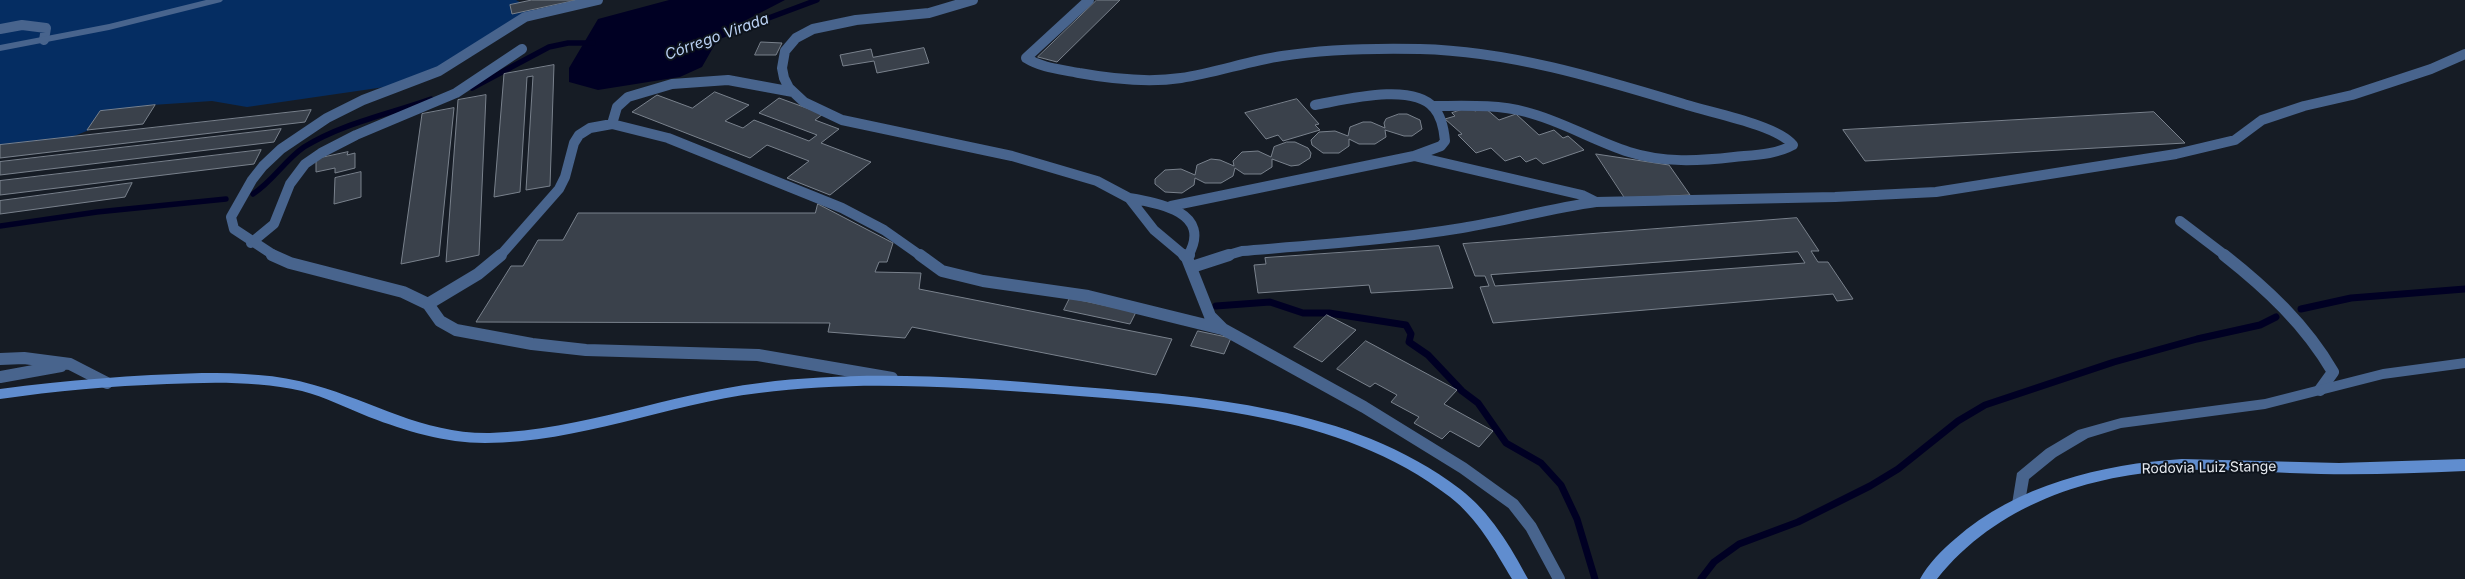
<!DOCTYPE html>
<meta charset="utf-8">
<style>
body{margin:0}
canvas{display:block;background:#161c25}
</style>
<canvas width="2465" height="579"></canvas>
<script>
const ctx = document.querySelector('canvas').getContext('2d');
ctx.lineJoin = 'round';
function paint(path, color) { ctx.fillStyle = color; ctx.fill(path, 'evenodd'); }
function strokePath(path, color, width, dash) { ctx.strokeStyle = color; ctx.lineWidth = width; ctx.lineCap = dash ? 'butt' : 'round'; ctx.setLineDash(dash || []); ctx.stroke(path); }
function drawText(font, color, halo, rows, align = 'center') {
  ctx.font = font + ' Inter,sans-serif'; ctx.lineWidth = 4; ctx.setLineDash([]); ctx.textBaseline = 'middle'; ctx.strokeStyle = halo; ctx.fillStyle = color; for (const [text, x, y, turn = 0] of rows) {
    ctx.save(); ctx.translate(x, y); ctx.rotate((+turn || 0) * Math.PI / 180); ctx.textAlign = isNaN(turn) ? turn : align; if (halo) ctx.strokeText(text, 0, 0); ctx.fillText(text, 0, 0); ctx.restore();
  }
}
const green = new Path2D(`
 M0 0H516L536 11 426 81 247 107 212 101 152 105 54 144 0 157Z`);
const water = new Path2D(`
 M669 0H785L731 28 718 39 702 67 680 77 598 90 569 82V68L598 19Z`);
const streamFar1 = new Path2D(`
 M715 38 817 0
 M472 88 549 47 568 43H593
 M253 194C273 181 285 160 304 147 343 123 389 114 431 99
 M0 226 97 212 226 199`);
const stream = new Path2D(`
 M1216 306 1270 302 1303 313H1329L1406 325 1411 334 1409 342 1428 355 1462 391 1478 403 1506 443 1541 463 1561 485 1577 519 1595 579
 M2301 309 2351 298 2465 289
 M1701 579 1714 562 1739 544 1798 522 1870 486 1898 469 1958 421 1985 405 2114 362 2197 339 2260 325 2276 317`);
const building = new Path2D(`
 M532 0H577L512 14 510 5Z
 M1097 0H1120L1057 62 1038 57Z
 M761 42 782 43 776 55H755Z
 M924 48 929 63 877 73 874 61 843 66 840 55 871 49 873 57Z
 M554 65 550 186 526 190 533 76 527 77 520 192 494 197 504 74Z
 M715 92 749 105 725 121 743 128 754 120 809 141 817 135 759 113 779 98 823 114 815 120 839 129 821 143 871 162 830 195 787 178 809 161 767 145 750 158 632 112 657 95 692 108Z
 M486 95 479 255 446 262 458 100Z
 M1297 99 1319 124 1315 125 1320 130 1283 141 1278 135 1266 139 1245 113Z
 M155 105 143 124 87 130 100 111Z
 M1470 107 1475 111 1485 108 1499 120 1516 114 1539 135 1554 130 1563 138 1568 136 1584 150 1543 164 1536 158 1526 162 1520 156 1505 161 1491 148 1476 153 1458 135 1462 134 1445 119 1455 116 1452 113Z
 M454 108 439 256 401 264 422 114Z
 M311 110 305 122 0 158V145Z
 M2154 112 2185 143 1865 161 1843 130Z
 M1399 114H1407L1420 120 1422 129 1412 136H1404L1385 130 1386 137 1375 144H1359L1349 139V146L1339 153H1323L1312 145 1311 140 1319 132 1335 131 1348 136 1350 127 1363 122H1371L1385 128 1384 123 1386 119Z
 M281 129 274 142 0 175V162Z
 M1287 142H1295L1308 148 1311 153 1310 158 1299 165 1291 166 1272 159V167L1261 174H1244L1235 168 1233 176 1221 183H1205L1195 178 1194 185 1182 193 1165 192 1155 184V179L1165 170 1181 169 1195 175 1197 165 1211 159 1220 160 1234 166 1233 161 1242 152 1258 151 1271 157 1274 147Z
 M261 150 254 164 0 195V181Z
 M348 152 347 155 355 153V168L335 173V168L316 172V159Z
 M1596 154 1669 165 1690 195 1625 198Z
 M361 172V197L334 204 335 178Z
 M132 183 125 197 0 214V201Z
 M818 204 893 243 887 262H879L875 272 921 273 919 289 1172 339 1156 375 912 327 905 338 828 332 830 323 476 322 511 266H523L538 240H563L578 213H815Z
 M1797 218 1819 251H1811L1818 262H1828L1853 299 1837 301 1833 294 1493 323 1480 287 1489 286 1485 276H1475L1463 244ZM1798 252 1805 263 1495 286 1491 275Z
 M1439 246 1453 288 1371 293 1369 285 1258 293 1254 265 1266 264 1265 258Z
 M1070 298 1136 312 1130 324 1064 310Z
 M1327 315 1356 330 1322 362 1294 347Z
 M1198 331 1231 338 1224 354 1191 346Z
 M1366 341 1457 390 1444 404 1493 431 1479 447 1450 431 1442 439 1414 423 1419 417 1391 402 1397 395 1375 383 1370 387 1337 369Z`);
const laneFar1 = new Path2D(`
 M973 0 929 13 856 20 813 29 796 38 785 51 782 68 784 78 789 88 804 102 842 120 1012 156 1097 181 1129 198 1154 230 1185 256
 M1089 0 1026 58C1042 68 1060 69 1079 73 1112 79 1147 83 1181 78 1215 73 1248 61 1282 56 1327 49 1374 48 1420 49 1510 51 1601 79 1687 105 1712 113 1777 125 1793 145 1775 155 1754 155 1734 157 1699 161 1663 163 1629 152 1594 141 1562 121 1526 112 1496 104 1463 106 1432 106
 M0 29 22 25 46 28 44 40
 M612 124 617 107 628 97 672 84 728 80 793 92
 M1414 156 1582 195 1596 202
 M1129 198C1159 203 1213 212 1188 256
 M1171 206 1414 156 1441 146 1445 141C1444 130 1442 117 1434 108 1413 82 1344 100 1315 105
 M2180 221 2226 256
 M251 243 274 224 290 184 305 164 321 153 356 135 456 93 522 49
 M275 256 234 229 231 217 252 180 263 166 281 149 327 118 363 100 439 71 525 17 598 0
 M500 256 559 189 565 177 574 143 579 135 590 128 612 124 668 138 842 208 884 230 921 256
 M1225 256 1242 251C1315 245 1389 240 1462 228 1507 221 1551 208 1596 202L1835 197 1936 192 2176 154 2235 140 2262 120 2304 106 2352 95 2431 69 2465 54`);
const lane = new Path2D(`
 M272 255 290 263 403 292 428 304 440 321 456 330 532 344 586 350 758 355 892 378
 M920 255 942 271 983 281 1088 296 1222 329
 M1184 255 1187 258 1210 316 1223 329 1364 407 1463 468 1513 504 1531 527 1559 579
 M2224 255C2267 289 2305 324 2333 372L2320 390
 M1187 258 1189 255
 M1192 267 1229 255
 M428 304 478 274 501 255
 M0 359 24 358 70 364 107 383
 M0 377 61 366`);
const street = new Path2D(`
 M206 0H223L221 2 109 30 0 51V45L109 24Z
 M2465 358V368L2383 379 2265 409 2121 428 2088 438 2056 457 2029 479 2024 508 2019 510 2014 508 2012 504 2017 473 2046 449 2078 430 2121 418 2265 399 2383 369Z`);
const secondary = new Path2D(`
 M202 373C240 373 277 374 314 385 375 402 423 434 490 433 582 430 669 394 760 383 862 370 968 377 1070 386 1203 397 1350 405 1460 489 1490 512 1511 547 1528 579H1512C1494 549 1478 519 1450 497 1339 411 1188 405 1054 394 956 387 856 380 759 393 667 404 579 443 485 443 445 443 406 431 369 417 347 408 325 397 302 391 257 381 212 382 167 384 111 386 55 391 0 399V389C67 380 134 375 202 373Z
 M2182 459 2339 463 2465 459V471C2417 473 2369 475 2321 474 2275 473 2228 469 2181 470 2089 474 1996 505 1937 579H1920C1928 564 1942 550 1955 539 2016 485 2102 464 2182 459Z`);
const streetNames = [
 ["Rodovia Luiz Stange",2209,468,-1]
];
const waterNames = [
 ["Córrego Virada",717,37,-20]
];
paint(green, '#052d62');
paint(water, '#000023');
strokePath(streamFar1, '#000023', 5.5);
strokePath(stream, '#000023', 7);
paint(building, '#3a414b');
strokePath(building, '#79818c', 1);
strokePath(laneFar1, '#48648d', 10);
strokePath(lane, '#48648d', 12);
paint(street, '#48648d');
paint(secondary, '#608dcf');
drawText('14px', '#e6eaf0', '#0d131c', streetNames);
drawText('italic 15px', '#bbd2f4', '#0d131c', waterNames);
</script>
